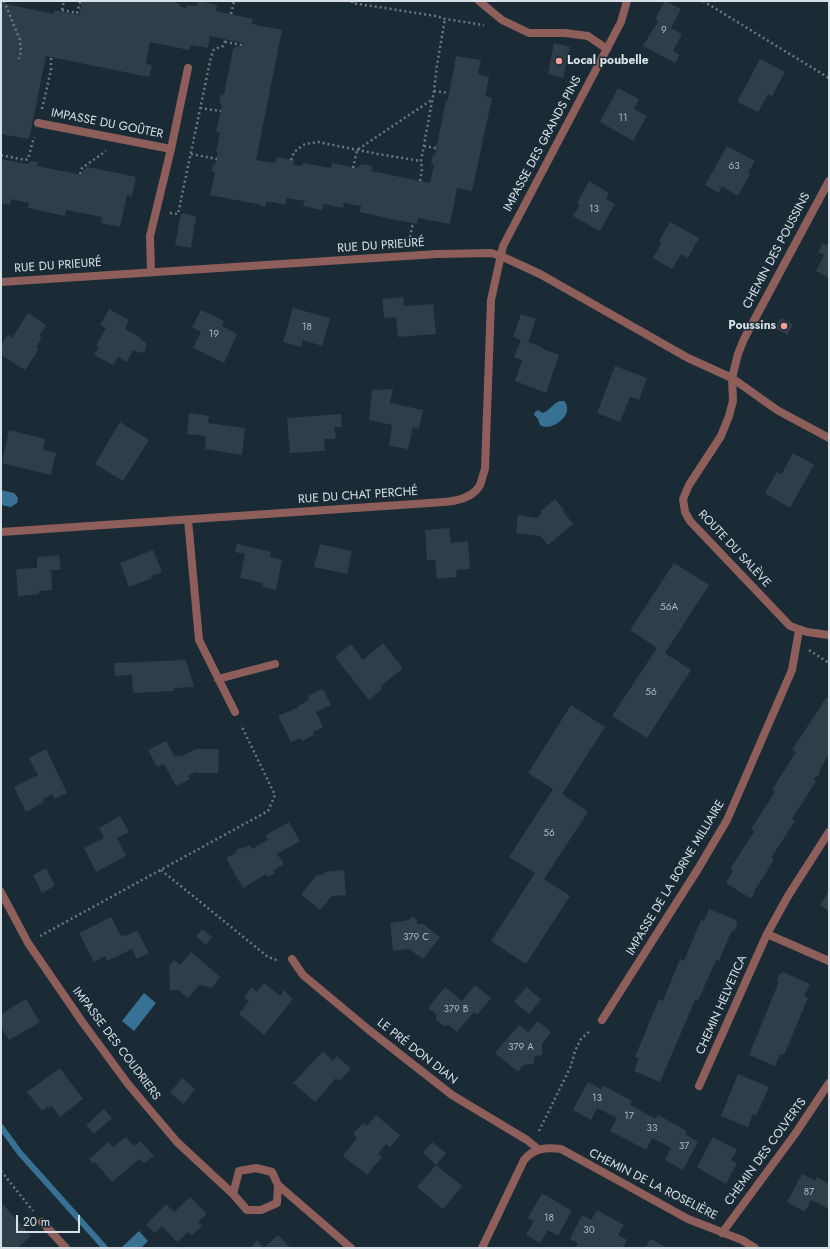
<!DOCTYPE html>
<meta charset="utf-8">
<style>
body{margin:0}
#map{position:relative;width:830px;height:1249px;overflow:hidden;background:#1b2b35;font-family:Jost,sans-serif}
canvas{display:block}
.frame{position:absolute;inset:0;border:2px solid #d6e0e6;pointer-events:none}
.scale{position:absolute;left:16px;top:1215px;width:64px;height:18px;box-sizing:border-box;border:2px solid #d6e0e6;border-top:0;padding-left:5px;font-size:12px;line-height:14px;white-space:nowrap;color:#d6e0e6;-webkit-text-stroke:3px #1b2b35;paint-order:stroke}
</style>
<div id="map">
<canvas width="830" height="1249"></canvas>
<div class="frame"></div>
<div class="scale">20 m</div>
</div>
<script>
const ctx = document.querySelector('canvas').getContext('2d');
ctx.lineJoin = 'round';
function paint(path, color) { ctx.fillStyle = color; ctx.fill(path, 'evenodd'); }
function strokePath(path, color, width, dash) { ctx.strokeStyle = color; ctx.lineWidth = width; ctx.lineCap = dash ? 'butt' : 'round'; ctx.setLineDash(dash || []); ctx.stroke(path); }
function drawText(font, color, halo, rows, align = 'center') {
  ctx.font = font + ' Jost,sans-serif'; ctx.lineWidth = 3; ctx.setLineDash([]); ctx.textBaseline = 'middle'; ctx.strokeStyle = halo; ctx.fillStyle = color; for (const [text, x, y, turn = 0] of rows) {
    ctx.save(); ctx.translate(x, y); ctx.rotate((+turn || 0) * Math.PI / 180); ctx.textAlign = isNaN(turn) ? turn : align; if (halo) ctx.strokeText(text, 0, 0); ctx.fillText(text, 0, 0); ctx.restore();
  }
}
const water = new Path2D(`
 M560 401H564C576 413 552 433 540 425L538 419 534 415 535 412 538 410 543 413C550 410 553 403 560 401Z
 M1 490 14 493 18 498 17 503 11 507 1 505Z
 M144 993 156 1003 134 1031 122 1021Z
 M139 1231 148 1241 141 1248H121Z`);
const stream = new Path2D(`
 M1 1127 20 1153 105 1248`);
const building = new Path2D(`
 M78 1H170L180 4 179 6 186 8 187 5 197 6 198 1 217 5 216 11 253 19 252 24 282 30 256 160 275 163 277 157 294 160 293 165 302 166 303 163 331 168 332 163 356 168 362 164 372 166 371 171 430 183 434 164H431L433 155 435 154 446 101 448 100 456 56 481 60 478 74 489 77 485 96 492 98 472 191 457 188 450 224 418 218 417 224 391 219 360 212 361 206 344 203 343 208 324 204 322 210 303 206 305 201 287 198 285 205 267 201 265 207 261 206 262 205 210 195 215 172H212L213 165 216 163 218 152H216L220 133 216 132 222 105 219 102 221 94 224 95 233 49 237 46 242 47 243 43 210 36 208 48 191 45 189 50 150 42 146 64 152 65 149 77 46 56 29 139 1 134V3L54 14V10L79 15 82 3Z
 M665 1 681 9 671 28 682 34 673 51 680 55 675 63 643 46 658 21 655 19Z
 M554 43 570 47 563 78 548 74Z
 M760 59 785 72 772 96 768 94 758 112 737 102Z
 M618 88 639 99 634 109 647 116 633 141 600 122Z
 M727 146 755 161 748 173 750 174 738 196 722 186 719 193 705 185Z
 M1 159 27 164 32 161 38 162 37 166 82 175 83 170 88 167 136 177 132 196 127 195 120 227 101 223 102 217 66 210 65 216 28 208 29 203 11 199 10 205 1 203Z
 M589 181 609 193 606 199 615 204 600 231 573 216 580 205 577 203Z
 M181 213 196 216 191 248 175 245Z
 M670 222 699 238 688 258 681 254 672 269 653 258 662 242 659 241Z
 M823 243 829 246V278L816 271 824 255 818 252Z
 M403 297 404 306 433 304 436 334 398 337 396 317 384 318 382 299Z
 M293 308 330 318 322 346 303 340 301 347 283 342Z
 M109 309 129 320 125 329 140 337 139 338 146 343V348L145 351 141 353 133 350 127 362 118 357 113 365 94 355 99 347 96 346 106 328 100 325Z
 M201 310 224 321 222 326 237 334 224 363 193 348 201 332 192 327Z
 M28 313 46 325 39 336 42 338 36 347 39 349 25 370 1 355V345L8 335 12 338Z
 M521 314 536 319 528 342 542 347 541 348 559 355 546 393 515 381 522 360 514 357 521 340 513 337Z
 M781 318 793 325 787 335 775 328Z
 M615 366 647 378 639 400 630 397 620 422 597 413Z
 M393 389 390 403 423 410 419 429 413 428 408 449 389 446 392 425 369 420 372 390Z
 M189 413 209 416 208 423 245 428 242 455 205 449 206 436 187 434Z
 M341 414 342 427H334L336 437 334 439H324L325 451 290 453 287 418Z
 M120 422 149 440 123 481 95 464Z
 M9 430 45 439 43 450 56 453 51 475 2 463Z
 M793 453 814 465 790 508 765 493 777 472 781 475Z
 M555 499 564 510 563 511 573 524 548 545 540 536 516 533 518 515 537 518 542 513 541 511Z
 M449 528 451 543 468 541 470 569 456 570 457 577 437 579 435 560H427L425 530Z
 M237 544 271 552 270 557 282 560 276 590 262 587 263 583 240 578 245 554 235 552Z
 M320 544 352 551 347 574 314 567Z
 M153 550 162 572 151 576 152 578 129 587 120 563Z
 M59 555 61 570H51L52 590 39 591V594L18 596 16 569 37 568V557Z
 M674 563 709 585 665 653 691 670 647 738 612 716 657 648 630 630Z
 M383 643 403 668 381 686 383 688 369 700 335 657 351 644 363 660Z
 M186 660 194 687 174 688V691L133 693 132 675 115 676 114 663Z
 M323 689 331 705 316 712 323 727 313 732 314 735 302 741 301 738 291 742 278 716 299 707 298 706 309 700 308 696Z
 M826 698 829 699V754L820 769V773L817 777 813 779 816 781 792 819 795 821 771 858 774 860 755 890 753 896 750 898 726 883 733 871 730 869 754 832 751 829 775 792 772 790 796 752 792 750Z
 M571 705 605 727 562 794 588 812 544 879 570 896 526 964 491 941 535 873 509 857 553 789 528 773Z
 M166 741 175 757 179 755 180 757 196 749H219L218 773H196V771L188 776 190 779 176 786 164 764 157 767 148 750Z
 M46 749 67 793 55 799 52 794 43 799 44 802 26 812 14 787 38 775 29 758Z
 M120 816 129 832 117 838 126 856 96 872 84 848 104 838 99 828Z
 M289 822 300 841 277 854 284 864 273 871 275 873 268 877 266 874 243 888 226 858 237 852 236 850 240 848 241 849 250 845 252 849 268 840 266 835Z
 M46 868 55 886 42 893 33 875Z
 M344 870 346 895 332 896 320 910 301 894 317 875 325 874V872Z
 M829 891V911L820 905Z
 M709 909 736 920 737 925 735 930 731 932 719 961 716 960 698 1001 695 1000 660 1082 634 1071 639 1058 635 1057 659 999 663 1001 680 959 684 961 701 920 704 921Z
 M412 916 417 919V924H423L440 937 423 959 409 949 393 951 390 923 409 920Z
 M111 917 121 936 125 934 126 936 137 930 149 953 137 959 132 949 107 961 105 956 94 962 79 933Z
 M202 929 212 937 206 945 196 936Z
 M191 952 220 977 212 988 199 985 188 998 178 990H170L169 966 174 960 180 965Z
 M783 972 810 984 804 996 808 998 784 1055 780 1054 775 1066 749 1055 778 984 777 980 779 975Z
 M264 983 280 996 284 990 293 999 264 1035 239 1014 249 1001 244 997 252 987 257 992Z
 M475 985 491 998 477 1015 474 1012 457 1032 449 1025 444 1026 436 1020V1014L428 1008 445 987 462 1001Z
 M526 987 541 999 529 1014 514 1002Z
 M26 999 40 1022 9 1040 1 1027V1014Z
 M538 1021 551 1032 542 1044V1055L536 1056 534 1058V1064L523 1065 518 1072 495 1053 519 1025 528 1032Z
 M323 1051 333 1061 337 1056 351 1069 339 1081 336 1078 315 1102 293 1083Z
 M60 1068 83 1099 60 1117 52 1106 49 1108 48 1106 42 1111 27 1092Z
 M738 1074 769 1087 756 1116 753 1114 748 1127 721 1116Z
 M182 1078 195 1089 184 1104 170 1093Z
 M588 1082 601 1089 604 1086 632 1101 630 1105 656 1119 658 1115 687 1131 685 1134 698 1142 683 1170 665 1160 671 1148 662 1143 652 1138 646 1150 610 1131 617 1118 597 1108 591 1120 573 1110Z
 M104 1109 112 1118 94 1134 86 1125Z
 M376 1115 400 1135 390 1147 386 1144 378 1154 382 1157 367 1175 343 1156 357 1138 353 1134 363 1123 367 1126Z
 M126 1137 134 1146 140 1141 154 1156 144 1163 139 1159 112 1182 95 1162 93 1164 89 1159 109 1142 113 1147Z
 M713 1137 737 1150 731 1160 737 1163 726 1184 701 1170V1169L697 1167Z
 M432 1142 446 1153 436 1165 423 1153Z
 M436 1165 462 1186 443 1209 417 1187Z
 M802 1174 815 1181 817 1177 829 1184V1209L811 1200 805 1212 787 1202Z
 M542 1193 572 1211 558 1236 548 1230 540 1243 526 1235 534 1221 528 1218Z
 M190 1197 207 1214 198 1222 202 1226 191 1236 188 1232 177 1242 162 1226 155 1233 146 1225 166 1204 174 1212Z
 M1 1202 31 1236 17 1248H1Z
 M597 1210 624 1225 618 1235 627 1240 623 1248H578L576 1247 578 1243 570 1239 582 1215 591 1220Z
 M278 1235 291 1248H250L257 1240 264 1248Z
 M650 1239 653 1240 667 1248H645Z`);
const path = new Path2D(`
 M4 1 20 40 21 52 19 59
 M352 1V3L436 16 445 19 484 25
 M703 1 829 78
 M62 10 77 13 80 2
 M62 10 64 1
 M231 14 234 1
 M225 42 242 45
 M434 91 449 93
 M200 108 221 111
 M42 109 51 70V57
 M424 146 436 148
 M191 154 217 159
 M1 155 25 160 28 159 34 137
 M291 160 294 152 305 144 318 142 378 154 421 161
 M353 168 357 150 433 99
 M80 174 82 168 106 151
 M420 181 422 169 421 161 434 91 437 65 445 19
 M170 213 178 214 211 57 214 49 223 46 226 39
 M409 242 413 223
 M809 650 829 663
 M161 870 268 957 279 961
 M40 936 268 811 275 795 241 725
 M539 1131 571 1066 575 1051 581 1039 591 1030
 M1 1171 33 1211`);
const service = new Path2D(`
 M479 1 502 20 529 33H565L588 36 607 49`);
const minor = new Path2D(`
 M38 123 171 149
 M829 181 744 339 738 354 732 378 733 401 729 416 721 436 689 485 683 499 685 512 690 521 790 626 807 632 829 635
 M151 272 150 236 171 149 188 68
 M1 282 437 254 491 253 501 256 540 274 688 358 732 378 777 410 829 438
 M188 520 199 640 235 712
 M1 532 444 502C457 501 473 498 480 485 482 480 483 474 485 469L491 300 503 246 621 22 627 1
 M218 679 275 664
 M1 892 28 943 83 1023 128 1084 177 1142 233 1194 247 1210H261L277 1203 278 1185 272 1172 256 1168 239 1171 233 1194
 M767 934 829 961
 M292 959 303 975 369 1030 452 1095 527 1140 538 1149
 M602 1020 698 869 727 820 792 670 799 630
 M699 1086 767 934 788 896 829 832
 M278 1185 351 1248
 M42 1222 66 1248
 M722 1233 795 1134 829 1083
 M482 1248 524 1160C534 1148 546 1147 561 1149L688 1219 742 1240 755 1248`);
const markers = [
 [559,61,4,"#f59c95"],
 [784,326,4,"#f59c95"]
];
const numberNames = [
 ["9",664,31],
 ["11",623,119],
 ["63",734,167],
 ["13",594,210],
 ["18",307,328],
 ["19",214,335],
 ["56A",669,608],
 ["56",651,693],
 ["56",549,834],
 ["379 C",416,938],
 ["379 B",456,1010],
 ["379 A",521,1048],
 ["13",597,1099],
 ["17",629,1117],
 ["33",652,1129],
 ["37",684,1147],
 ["87",809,1193],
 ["18",549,1219],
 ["30",589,1231]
];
const poiNames = [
 ["Local poubelle",567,61],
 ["Poussins",776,326,"right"]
];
const streetNames = [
 ["IMPASSE DU GOÛTER",107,124,11],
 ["IMPASSE DES GRANDS PINS",543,144,-62],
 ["RUE DU PRIEURÉ",381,246,-4],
 ["CHEMIN DES POUSSINS",777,251,-62],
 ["RUE DU PRIEURÉ",58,266,-4],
 ["RUE DU CHAT PERCHÉ",358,496,-4],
 ["ROUTE DU SALÈVE",734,549,47],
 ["IMPASSE DE LA BORNE MILLIAIRE",676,878,-59],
 ["CHEMIN HELVETICA",722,1005,-66],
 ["IMPASSE DES COUDRIERS",116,1044,53],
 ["LE PRÉ DON DIAN",417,1052,38],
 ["CHEMIN DES COLVERTS",766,1152,-54],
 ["CHEMIN DE LA ROSELIÈRE",653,1185,27]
];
paint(water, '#377193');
strokePath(stream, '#377193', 6);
paint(building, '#2e3f49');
strokePath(path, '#6b7881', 2.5, [2, 3]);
strokePath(service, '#8e5e5a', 8);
strokePath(minor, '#8e5e5a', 8);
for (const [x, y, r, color] of markers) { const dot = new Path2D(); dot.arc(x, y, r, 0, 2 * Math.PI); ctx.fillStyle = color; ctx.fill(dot); strokePath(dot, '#1b2b35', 1.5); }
drawText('10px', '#acb8bf', null, numberNames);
drawText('bold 12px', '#d6e0e6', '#1b2b35', poiNames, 'left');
drawText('12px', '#d6e0e6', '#1b2b35', streetNames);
</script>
